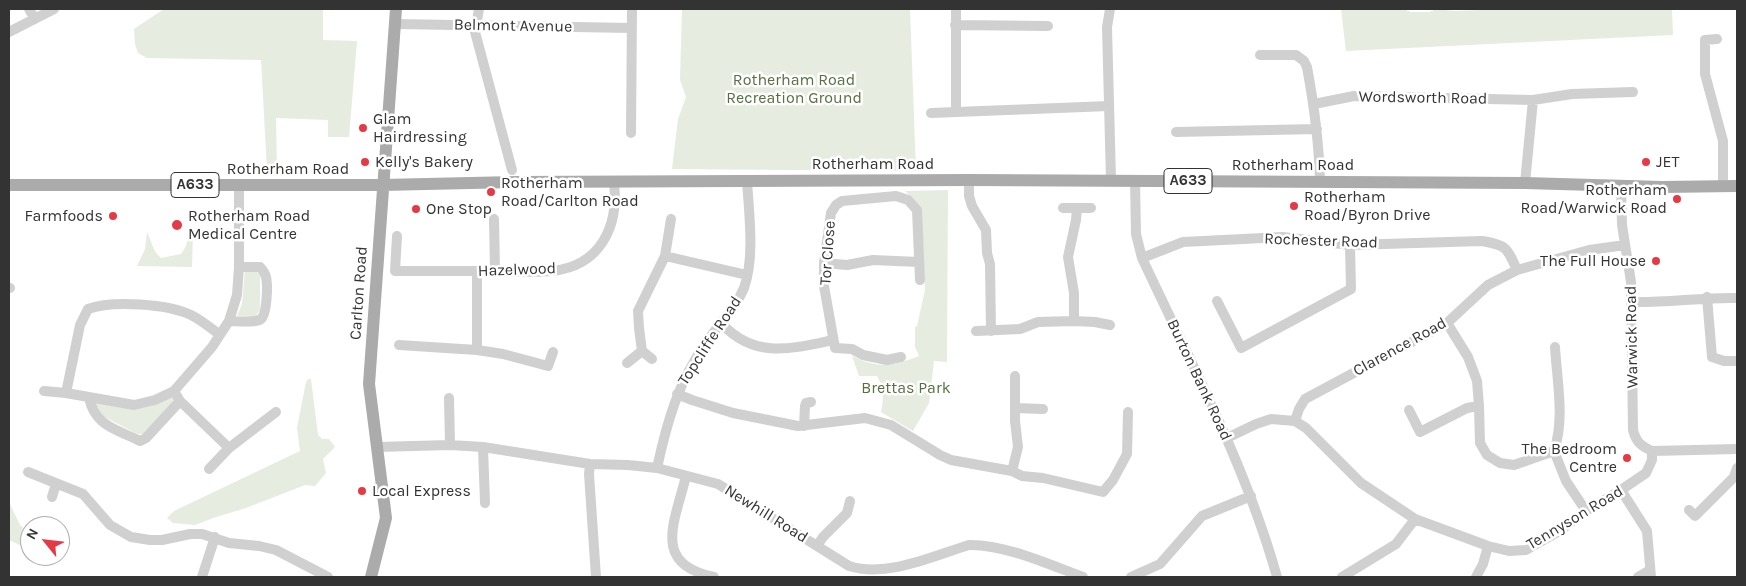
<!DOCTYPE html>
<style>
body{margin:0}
#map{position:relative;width:1746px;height:586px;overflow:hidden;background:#fff;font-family:Karla,sans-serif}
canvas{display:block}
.frame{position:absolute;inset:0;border:10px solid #333;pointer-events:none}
.north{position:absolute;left:20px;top:516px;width:50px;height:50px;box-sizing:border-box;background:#fff;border:1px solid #adadad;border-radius:50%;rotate:299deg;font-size:14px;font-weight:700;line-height:20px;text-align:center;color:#333}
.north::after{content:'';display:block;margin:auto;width:18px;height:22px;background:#e63946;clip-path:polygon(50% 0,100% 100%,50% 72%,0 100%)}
</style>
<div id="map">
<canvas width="1746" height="586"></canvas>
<div class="frame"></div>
<div class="north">N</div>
</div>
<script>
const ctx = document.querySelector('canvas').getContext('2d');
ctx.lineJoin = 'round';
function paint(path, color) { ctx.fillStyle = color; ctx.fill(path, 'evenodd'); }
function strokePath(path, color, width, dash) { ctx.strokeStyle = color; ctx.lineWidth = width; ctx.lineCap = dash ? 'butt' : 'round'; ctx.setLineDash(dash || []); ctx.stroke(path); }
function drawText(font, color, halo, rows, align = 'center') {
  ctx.font = font + ' Karla,sans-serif'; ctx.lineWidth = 5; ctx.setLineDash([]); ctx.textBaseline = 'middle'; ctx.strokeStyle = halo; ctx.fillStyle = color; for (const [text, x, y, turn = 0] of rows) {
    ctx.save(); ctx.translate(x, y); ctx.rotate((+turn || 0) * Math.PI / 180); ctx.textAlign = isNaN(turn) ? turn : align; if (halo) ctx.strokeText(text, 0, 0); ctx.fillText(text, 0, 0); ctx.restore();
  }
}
const green = new Path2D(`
 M164 9H323V40L357 41 349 137H328V120L276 118 277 171H267L261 60 147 58 138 53 135 44 134 29Z
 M682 9H910L916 171 672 169 678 119 686 97 680 80Z
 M1341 9H1403L1411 12H1429L1437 9 1454 11 1507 9H1672L1673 35 1346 51Z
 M948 190 947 362 934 361 929 403 913 431 881 412C884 399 884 388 877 376H859L852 356C878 369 894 366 919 356L915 347V327L917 326 925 290 922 218 917 203 905 191Z
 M147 232C152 242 152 250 161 258L181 254 186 246 189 235 193 232 192 267 137 266 145 249Z
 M245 270 256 271 260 275V310L256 316H237L242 304Z
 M308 379H311L318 435 322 439H329L335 447 323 459 326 473 315 486 305 485 246 508 216 517 195 525 173 523 167 518 174 511 300 451 297 428 306 382Z
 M170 397 174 399 173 403 144 434H137L97 413 94 403 97 402C125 410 144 413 170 397Z
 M9 502 20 525 30 533V550L9 540Z`);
const minor = new Path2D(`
 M29 9 35 19
 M479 9 475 32 512 170
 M956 9V111
 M1110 9 1107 27 1111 180
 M395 24 632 28
 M955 25 1048 26
 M9 32 54 9
 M1717 39 1705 40V74L1723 141V187
 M1260 55H1296L1304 61 1307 67C1314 105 1319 142 1320 181
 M1314 104 1354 96 1533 100 1572 94 1633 92
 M931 113 1109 106
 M1176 132 1317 129
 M631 133 632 9
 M969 180V196L972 206 986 230 987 253 990 264 991 331
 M1135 180 1136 234 1142 258C1191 363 1246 466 1277 577
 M1525 183 1533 100
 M1621 185 1622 225 1631 282 1633 430C1636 442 1641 446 1652 451
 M1063 208H1091
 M494 219 495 271
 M397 236 395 271C428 271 461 271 495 271 513 271 533 273 552 271 600 266 619 227 614 183
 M665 256 747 275
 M1142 258 1183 242 1283 237 1350 245 1482 241C1506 245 1507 247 1517 270
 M824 263 847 265 873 260 919 262
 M477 271V350
 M9 288H10
 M1707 297 1712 357 1724 361H1737
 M1217 301 1241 348 1351 289 1350 245
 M1631 302C1667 303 1702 297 1737 298
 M229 321C236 321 256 323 261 319 267 314 268 285 266 277 265 273 263 270 260 267H239
 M1074 321V293L1068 257 1076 220 1077 208
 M1447 323 1468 357 1477 381 1479 406 1480 443 1487 455 1500 463 1514 465 1554 451 1566 481 1586 511
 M722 324C755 359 791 349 833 340
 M976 331 1020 329 1038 322 1074 321 1095 322 1110 325
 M399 345 477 350 503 354 548 366 553 352
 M901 357 887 360 863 355 852 349 835 348 824 286V263L831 213 836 205 842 201 896 196 908 200 917 210 920 280
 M652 359 642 351 639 328 638 311 665 256 671 219
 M627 363 642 351
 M44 391 66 393 134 405 155 400 174 391 212 347 229 321 237 295 239 267V185
 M174 391 180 401 229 448 276 412
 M66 393 80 325 88 309C112 300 168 304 191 315 201 320 211 328 220 335
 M677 394 692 400 733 413 798 426 865 418 891 425 940 455 951 460 1012 471 1022 476 1043 478 1103 492 1113 480 1127 454 1128 412
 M89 398C95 426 116 429 140 441L146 438 180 401
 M449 398 450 445
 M1015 408 1043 409
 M1409 410 1420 432 1467 408 1479 406
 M1295 421 1299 409 1305 399 1447 323 1488 285 1517 270 1589 250 1625 245
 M804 426 805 406 806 403 811 402
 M1227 438 1256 424 1271 419 1295 421 1306 428 1361 483 1415 519 1488 546 1509 551 1526 550 1558 532 1586 511 1621 490 1646 473 1652 460V451L1737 449
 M377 447 450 445 483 447 590 464 628 465 657 468 718 484 849 566C887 578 933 556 969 545 1004 544 1050 565 1083 577
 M483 447 485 503
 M1554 451C1565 419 1557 381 1555 347
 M590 464 589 474 596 577
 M657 468C667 422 678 383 705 344 718 325 735 310 744 288 755 258 749 213 747 181
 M209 469 229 448
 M1012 471 1018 447 1015 421V376
 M28 472 83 494 110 525 131 537 150 540H162L190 534H202L229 543 259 546 276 550 328 577
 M686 476C675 522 651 564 714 577
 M1621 490 1647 531 1651 577
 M52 497 56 484
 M1689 510 1695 516 1734 477 1737 468
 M817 546 823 537 847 513 850 501
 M202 577 215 537
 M1131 577 1160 564 1202 516 1251 496
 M1342 577 1396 544 1415 519
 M1476 577 1483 564 1488 546
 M1638 577 1650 570`);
const major = new Path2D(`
 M9 185H382L515 182 969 180 1525 183 1662 187 1737 186
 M371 577 386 518 369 384 396 9`);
const markers = [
 [363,128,5,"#e63946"],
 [365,162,5,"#e63946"],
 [1646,162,5,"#e63946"],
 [491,192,5,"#e63946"],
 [1677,199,5,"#e63946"],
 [1294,206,5,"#e63946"],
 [416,209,5,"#e63946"],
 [113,216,5,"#e63946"],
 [177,225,6,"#e63946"],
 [1656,261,5,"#e63946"],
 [1627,458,5,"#e63946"],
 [362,491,5,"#e63946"]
];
const shields = [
 [1188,181,48],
 [195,185,48]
];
const shieldNames = [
 ["A633",1188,181],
 ["A633",195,185]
];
const streetNames = [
 ["Belmont Avenue",513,26,1],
 ["Wordsworth Road",1423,98,1],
 ["Rotherham Road",873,164],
 ["Rotherham Road",1293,165],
 ["Rotherham Road",288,169],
 ["Rochester Road",1321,241,2],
 ["Tor Close",828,253,-86],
 ["Hazelwood",517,270,-2],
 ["Carlton Road",359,293,-86],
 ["Warwick Road",1632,337,-91],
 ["Topcliffe Road",710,341,-57],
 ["Clarence Road",1400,347,-29],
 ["Burton Bank Road",1199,380,65],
 ["Newhill Road",766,514,32],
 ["Tennyson Road",1575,518,-31]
];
const parkNames = [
 ["Rotherham Road",794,80],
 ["Recreation Ground",794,98],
 ["Brettas Park",906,388]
];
const poiNames = [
 ["Glam",373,119],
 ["Hairdressing",373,137],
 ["Kelly's Bakery",375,162],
 ["JET",1656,162],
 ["Rotherham",501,183],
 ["Road/Carlton Road",501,201],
 ["Rotherham",1667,190,"right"],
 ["Road/Warwick Road",1667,208,"right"],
 ["Rotherham",1304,197],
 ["Road/Byron Drive",1304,215],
 ["One Stop",426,209],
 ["Farmfoods",103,216,"right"],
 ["Rotherham Road",188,216],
 ["Medical Centre",188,234],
 ["The Full House",1646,261,"right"],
 ["The Bedroom",1617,449,"right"],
 ["Centre",1617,467,"right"],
 ["Local Express",372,491]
];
paint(green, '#e6ecdf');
strokePath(minor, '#d0d0d0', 10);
strokePath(major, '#ababab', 12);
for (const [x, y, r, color] of markers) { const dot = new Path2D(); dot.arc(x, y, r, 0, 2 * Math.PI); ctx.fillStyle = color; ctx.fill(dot); strokePath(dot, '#fff', 2); }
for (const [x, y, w] of shields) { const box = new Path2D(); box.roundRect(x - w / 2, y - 12.5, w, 25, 4); ctx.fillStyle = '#fff'; ctx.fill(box); strokePath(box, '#333', 1); }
drawText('bold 15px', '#333', null, shieldNames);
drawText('16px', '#333', '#fff', streetNames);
drawText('16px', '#56703f', '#fff', parkNames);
drawText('16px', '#333', '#fff', poiNames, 'left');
</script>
